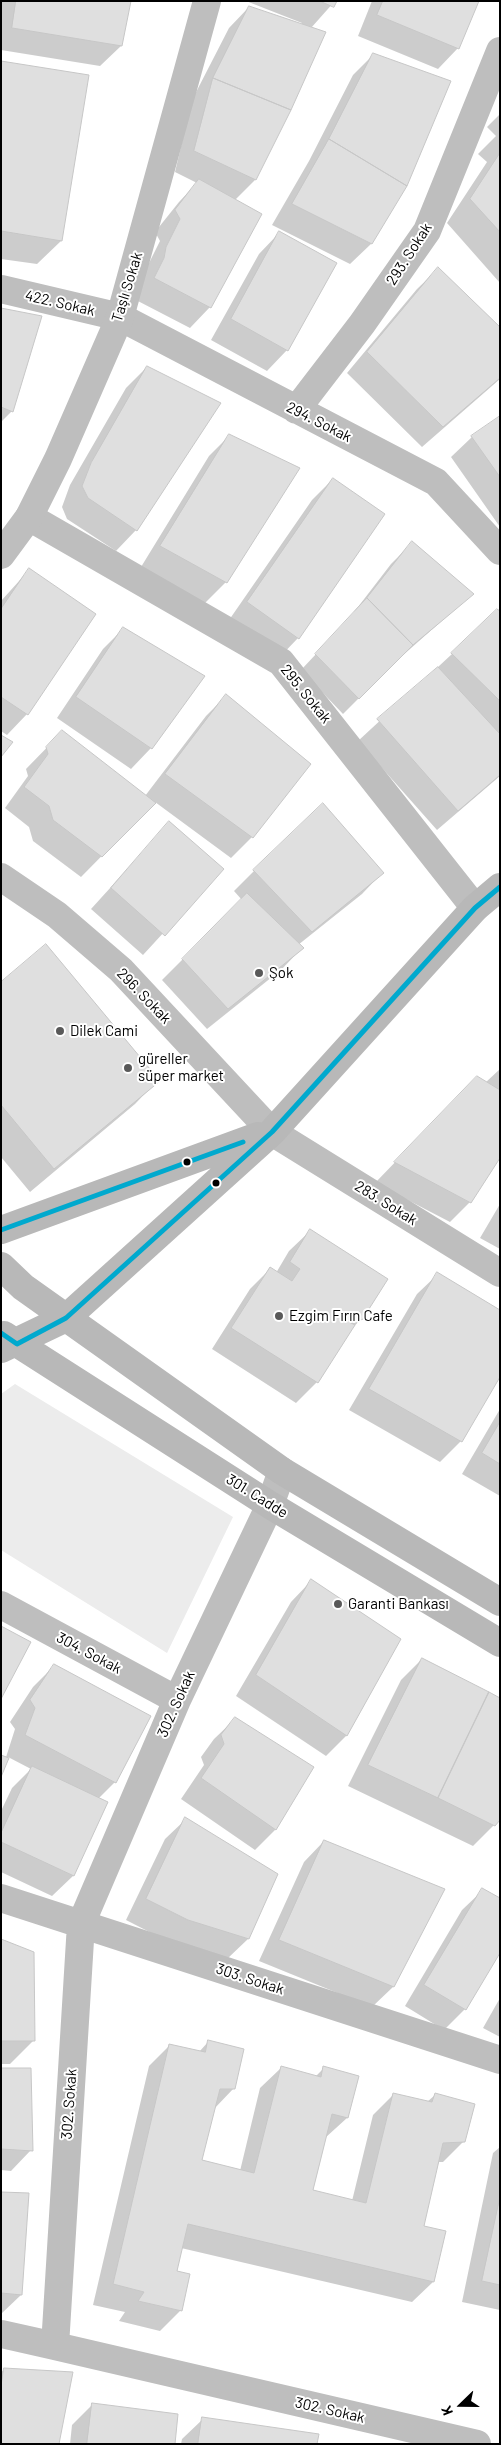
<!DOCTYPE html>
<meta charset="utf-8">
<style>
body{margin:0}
#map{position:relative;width:501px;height:2445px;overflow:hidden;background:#fff;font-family:Barlow,sans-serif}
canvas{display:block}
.frame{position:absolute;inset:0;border:2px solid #000;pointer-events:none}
.north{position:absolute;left:436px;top:2380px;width:50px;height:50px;-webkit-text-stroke:4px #fff;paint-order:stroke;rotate:248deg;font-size:14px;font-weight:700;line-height:20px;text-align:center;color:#000}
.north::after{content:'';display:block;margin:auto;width:18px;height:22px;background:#000;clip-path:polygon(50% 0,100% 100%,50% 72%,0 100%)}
</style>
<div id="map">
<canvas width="501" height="2445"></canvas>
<div class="frame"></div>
<div class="north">K</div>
</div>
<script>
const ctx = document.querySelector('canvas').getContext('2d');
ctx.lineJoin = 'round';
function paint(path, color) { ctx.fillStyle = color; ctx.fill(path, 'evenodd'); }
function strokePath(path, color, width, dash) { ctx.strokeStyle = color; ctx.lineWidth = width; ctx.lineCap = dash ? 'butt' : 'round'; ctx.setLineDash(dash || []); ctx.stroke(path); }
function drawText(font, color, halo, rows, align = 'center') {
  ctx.font = font + ' Barlow,sans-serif'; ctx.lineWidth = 4; ctx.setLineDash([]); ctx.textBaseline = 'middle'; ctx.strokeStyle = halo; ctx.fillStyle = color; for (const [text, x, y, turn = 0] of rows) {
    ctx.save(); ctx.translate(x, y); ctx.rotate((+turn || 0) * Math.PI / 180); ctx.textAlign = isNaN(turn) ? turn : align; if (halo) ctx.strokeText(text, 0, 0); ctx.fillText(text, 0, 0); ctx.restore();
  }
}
const green = new Path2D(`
 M15 1384 233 1517 167 1653 1 1550V1394Z`);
const shadow = new Path2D(`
 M1 1H129L121 46 100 66 1 50Z
 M246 1H335L311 28 255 180 235 200 210 307 190 328 134 299 146 269 160 241 155 232 179 202 197 183 175 172 192 100 229 28 249 7 301 25 302 23Z
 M372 1H477L458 48 438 69 358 36Z
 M373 55 406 186 371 244 350 264 272 225 309 161 353 75Z
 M1 62 61 241 37 264 1 259Z
 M500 114V283L447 223 487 162 478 154 496 136 487 127Z
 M279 233 287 350 267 371 211 340 259 254Z
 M438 269 500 329V379L422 447 347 373 417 289Z
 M1 309 41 317 11 412 1 422Z
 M147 367 136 530 116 551 67 519 62 507 70 485 126 388Z
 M500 418V527L451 457 472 437Z
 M230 435 226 582 205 603 141 567 209 456Z
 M333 479 298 638 278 659 227 623 312 500Z
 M412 543 472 594 392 665 343 714 301 670 348 620 391 564Z
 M29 570 27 714 7 735 1 731V601Z
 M500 613V776L437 830 358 741 452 654Z
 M124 628 151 748 131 769 57 718 103 649Z
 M226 696 309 764 252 837 231 858 155 802 81 877 33 841 29 827 5 808 28 776 26 769 62 732 145 796 206 716Z
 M170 822 222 869 143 955 91 909Z
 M254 871 382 873 362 894 298 945 302 948 282 969 207 1029 162 980 242 900 234 891Z
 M1 983 158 1080 135 1104 30 1192 1 1157Z
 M500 1069V1156L470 1202 450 1222 375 1183 456 1099 485 1083Z
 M500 1204V1249L480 1238Z
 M310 1231 361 1319 349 1332 317 1382 296 1403 212 1349 250 1289 270 1269 276 1273 289 1251Z
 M438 1274 461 1441 440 1462 349 1410 417 1294Z
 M500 1409V1496L462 1474Z
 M311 1581 399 1639 346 1736 326 1756 236 1696 291 1602Z
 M422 1659 494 1825 473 1846 348 1786 401 1680Z
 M54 1666 115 1782 98 1799 107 1803 73 1876 52 1896 1 1872V1811L12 1788 31 1769 8 1757 1 1773 15 1729 10 1722 33 1687Z
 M235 1719 312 1768 275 1830 255 1850 181 1799 204 1765 201 1757 214 1739Z
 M186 1819 276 1874 248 1939 227 1959 167 1941 126 1920 165 1839Z
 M324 1841 444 1889 393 1987 372 2007 259 1961 304 1862Z
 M483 1890 465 2009 444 2030 405 2006 462 1910Z
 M1 1940 34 2040 10 2064H1Z
 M500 1998V2037L483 2028Z
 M208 2042 234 2088 214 2109 201 2161 240 2171 260 2088 281 2068 315 2077 324 2068 347 2118 325 2138 311 2190 352 2201 373 2115 394 2094 427 2102 435 2095 464 2141 443 2162H437L423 2227 433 2282 412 2302 181 2248 175 2272 181 2310 160 2331 119 2321 125 2312 93 2305 149 2066 170 2045 199 2052Z
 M1 2069 31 2150 11 2171 1 2170Z
 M500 2147V2310L462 2302 493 2153Z
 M1 2193 21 2295 1 2314Z
 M4 2370 1 2444V2372Z
 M92 2405 173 2444H70L72 2425Z
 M203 2419 315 2444H181L182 2439Z`);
const building = new Path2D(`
 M16 1H131L122 46 12 28Z
 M320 1H337L334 7Z
 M383 1H479L459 49 377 15Z
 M249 6 326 32 291 110 213 78Z
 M373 53 451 81 407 186 329 139Z
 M1 61 89 75 62 241 1 231Z
 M213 78 291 110 256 180 194 151Z
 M329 139 407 186 372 244 292 204Z
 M500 153V232L470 199Z
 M199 179 262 214 211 308 154 278 164 258 166 247 180 219 175 210Z
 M279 231 337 263 288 351 231 319Z
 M438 267 500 327V378L443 427 367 352Z
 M1 308 42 316 13 412 1 407Z
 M147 366 221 403 137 531 88 498 82 486 91 463Z
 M500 416V477L471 436Z
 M229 434 300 468 227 583 160 546Z
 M333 478 385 514 299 639 247 602Z
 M412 541 474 594 413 645 367 598Z
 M29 568 96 614 28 715 1 697V609Z
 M367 598 413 645 359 699 315 654Z
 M497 609 500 611V701L451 653Z
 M123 627 205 676 152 749 76 697Z
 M438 667 500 734V775L458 811 377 719Z
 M226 694 311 764 253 838 165 774Z
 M62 730 156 803 102 857 53 820 49 806 24 787 48 754 46 747Z
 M1 735 13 742 1 757Z
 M323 803 384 873 312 932 253 870Z
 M169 821 224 869 165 936 111 888Z
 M247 893 304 948 228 1009 182 959Z
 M46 944 160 1081 54 1169 1 1105V982Z
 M477 1076 500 1090V1158L471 1203 394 1162Z
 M310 1229 388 1279 362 1320 355 1315 349 1322 355 1325 318 1383 231 1328 270 1267 292 1281 300 1269 290 1262Z
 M437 1272 500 1310V1377L462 1442 369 1389Z
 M500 1422V1464L482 1453Z
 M311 1579 401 1639 347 1736 256 1675Z
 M1 1626 31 1642 1 1699Z
 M422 1658 489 1692 438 1798 368 1765Z
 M54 1664 151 1716 116 1783 25 1735 35 1708 30 1700Z
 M489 1692 500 1698V1820L495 1826 438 1798Z
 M235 1717 314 1767 276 1830 201 1778 224 1744 221 1735Z
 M1 1755 9 1758 1 1777Z
 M32 1766 108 1802 74 1876 1 1842V1833Z
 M185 1817 278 1874 249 1939 188 1920 146 1899Z
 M324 1840 445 1889 394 1987 279 1940Z
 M482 1888 500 1898V1953L466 2010 424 1985Z
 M1 1939 34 1952 35 2041H1Z
 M208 2040 244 2049 235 2089H220L202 2160 254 2173 281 2066 321 2077 323 2066 359 2076 348 2118 332 2114 313 2190 366 2203 393 2093 432 2102 435 2093 475 2104 465 2142 443 2143 424 2226 446 2231 434 2282 188 2224 177 2271 190 2274 182 2311 138 2301 144 2292 113 2284 169 2044 205 2052Z
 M1 2068H31L33 2151 1 2149Z
 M1 2192 29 2193 22 2295 1 2293Z
 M500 2197V2285L482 2281Z
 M4 2368 73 2372 59 2444H1V2386Z
 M92 2403 178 2414 175 2444H87Z
 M202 2417 319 2434 317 2444H198Z`);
const minor = new Path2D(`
 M1 289 120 317 436 482 500 551
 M296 410 362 324 427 231 500 51
 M29 517 281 662 475 908
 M1 877 57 915 121 970 272 1132 500 1273
 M282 1471 270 1505 177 1700 81 1924 55 2346 477 2444
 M1 1605 177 1700
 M1 1898 500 2060
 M1 2334 55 2346`);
const tertiary = new Path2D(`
 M1 555 29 517 58 459 120 317 207 1`);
const secondary = new Path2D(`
 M1 1230 258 1136
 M1 1266 23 1287 282 1471 500 1602
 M4 1335 270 1505 500 1643
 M1 1349 66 1318 272 1132 475 908 500 887`);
const bus1 = new Path2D(`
 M1 1230 243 1142
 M1 1333 17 1344 66 1318 272 1132 475 908 500 887`);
const markers = [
 [259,973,5,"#595959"],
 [60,1031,5,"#595959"],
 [128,1068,5,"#595959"],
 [187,1162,4.5,"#000"],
 [216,1183,4.5,"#000"],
 [279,1316,5,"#595959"],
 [338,1604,5,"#595959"]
];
const streetNames = [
 ["293. Sokak",409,254,-57],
 ["Taşlı Sokak",127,287,-73],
 ["422. Sokak",60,303,13],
 ["294. Sokak",319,422,27],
 ["295. Sokak",306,694,51],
 ["296. Sokak",144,996,46],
 ["283. Sokak",386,1203,32],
 ["301. Cadde",257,1496,32],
 ["304. Sokak",89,1653,28],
 ["302. Sokak",176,1704,-66],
 ["303. Sokak",250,1979,18],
 ["302. Sokak",69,2104,-86],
 ["302. Sokak",330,2410,13]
];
const poiNames = [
 ["Şok",269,973],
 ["Dilek Cami",70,1031],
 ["güreller",138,1059],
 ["süper market",138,1076],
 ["Ezgim Fırın Cafe",289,1316],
 ["Garanti Bankası",348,1604]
];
paint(green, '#ececec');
paint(shadow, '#0003');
paint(building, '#dfdfdf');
strokePath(building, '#c7c7c7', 1);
strokePath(minor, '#bebebe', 28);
strokePath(tertiary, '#bebebe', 28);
strokePath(secondary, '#b8b8b8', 28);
strokePath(bus1, '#00a9ce', 5);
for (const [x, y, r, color] of markers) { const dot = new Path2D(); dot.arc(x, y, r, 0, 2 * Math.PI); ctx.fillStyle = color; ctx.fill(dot); strokePath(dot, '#fff', 2); }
drawText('15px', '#000', '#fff', streetNames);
drawText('15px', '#000', '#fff', poiNames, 'left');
</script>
